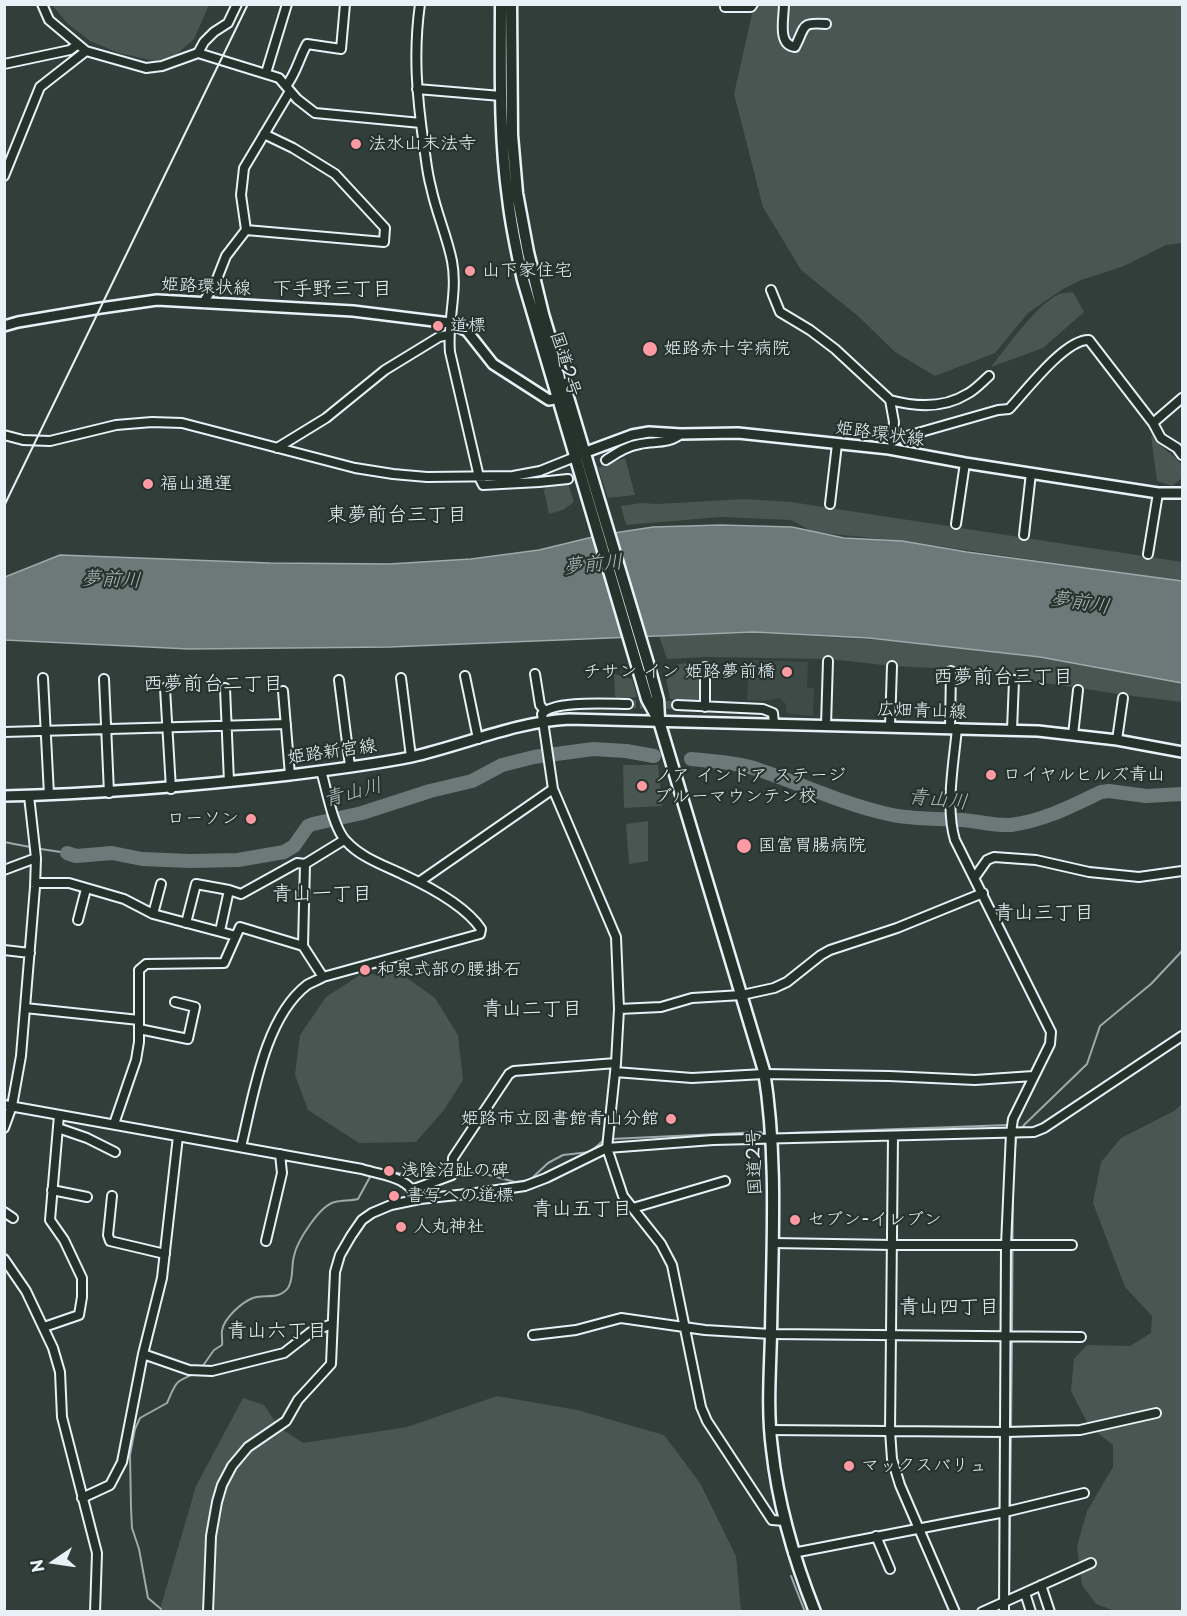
<!DOCTYPE html>
<meta charset="utf-8">
<style>
body{margin:0}
#map{position:relative;width:1187px;height:1616px;overflow:hidden;background:#323e39;font-family:"Playpen Sans",sans-serif}
canvas{display:block}
.frame{position:absolute;inset:0;border:6px solid #e8f1f8;pointer-events:none}
.north{position:absolute;left:24px;top:1532px;width:60px;height:60px;-webkit-text-stroke:4px #26332d;paint-order:stroke;rotate:257deg;font-size:16px;font-weight:700;line-height:24px;text-align:center;color:#e8f1f8}
.north::after{content:'';display:block;margin:auto;width:21px;height:27px;background:#e8f1f8;clip-path:polygon(50% 0,100% 100%,50% 72%,0 100%)}
</style>
<div id="map">
<canvas width="1187" height="1616"></canvas>
<div class="frame"></div>
<div class="north">N</div>
</div>
<script>
const ctx = document.querySelector('canvas').getContext('2d');
ctx.lineJoin = 'round';
function paint(path, color) { ctx.fillStyle = color; ctx.fill(path, 'evenodd'); }
function strokePath(path, color, width, dash) { ctx.strokeStyle = color; ctx.lineWidth = width; ctx.lineCap = dash ? 'butt' : 'round'; ctx.setLineDash(dash || []); ctx.stroke(path); }
function drawText(font, color, halo, rows, align = 'center') {
  ctx.font = font + ' "Playpen Sans","Klee One",sans-serif'; ctx.lineWidth = 4.5; ctx.setLineDash([]); ctx.textBaseline = 'middle'; ctx.strokeStyle = halo; ctx.fillStyle = color; for (const [text, x, y, turn = 0] of rows) {
    ctx.save(); ctx.translate(x, y); ctx.rotate((+turn || 0) * Math.PI / 180); ctx.textAlign = isNaN(turn) ? turn : align; if (halo) ctx.strokeText(text, 0, 0); ctx.fillText(text, 0, 0); ctx.restore();
  }
}
const built = new Path2D(`
 M749 660 808 662 807 688H814L813 716 786 713V704L779 698 765 701 747 700Z`);
const green = new Path2D(`
 M52 5H209L194 39 176 55 155 61 119 53 90 41 68 24Z
 M754 5H1182V243L1166 245 1124 266 1081 280 1063 289 1028 313 995 353 935 376 895 352 858 316 801 270 763 207 734 94Z
 M1073 292 1084 312 1043 348 991 367C1007 347 1036 305 1059 294 1063 293 1069 293 1073 292Z
 M1151 435C1160 447 1173 454 1182 465V478L1172 486 1157 481Z
 M625 458 635 495 608 498 598 468Z
 M568 483 574 502 563 510 549 514 544 491 546 486Z
 M744 499 791 502 1182 562V581L902 541 813 532 791 520 721 517 626 525 621 506 641 503 657 504Z
 M759 633 897 641 1034 656 1182 683V702L1125 695 954 669 892 666 830 659 706 657 667 659 659 636Z
 M701 662 702 703 670 699 666 677 679 664Z
 M614 674 632 679 637 697 618 699 615 696Z
 M623 765H658L662 806 624 808Z
 M648 821V861L629 864 626 824Z
 M400 973 435 998 458 1035 463 1080 444 1110 416 1142 359 1143 308 1110 295 1075 300 1035 326 997 360 975Z
 M1182 1104V1611H1115L1096 1604 1082 1585 1077 1546 1087 1511 1113 1467V1445L1089 1426 1071 1391 1074 1359 1087 1345 1130 1346 1151 1333 1152 1316 1125 1287 1093 1203 1101 1162 1121 1138 1174 1111Z
 M497 1396 577 1410 664 1435 700 1483 736 1556 741 1611 163 1612 161 1606 196 1486 243 1398 264 1405 279 1427 303 1443 407 1427Z`);
const water = new Path2D(`
 M721 525 792 527 844 538 902 541 967 552 1182 581V683L1040 657 869 638 754 632 390 647 189 649 5 640V577L60 555 270 563 389 564 471 559 539 550 601 535 653 527Z`);
const stream = new Path2D(`
 M4 842 30 847
 M41 849 67 853
 M788 1133 1009 1125
 M610 1139 761 1132
 M1014 1157 1016 1139 1024 1125 1087 1064 1100 1026 1151 984 1182 951
 M377 1169 408 1175 448 1173
 M454 1173H482L515 1182 530 1180 548 1163 563 1155 590 1152 604 1140
 M1012 1334 1013 1171
 M202 1367 214 1350 222 1345C223 1340 221 1336 222 1331 223 1319 242 1302 253 1298 265 1294 279 1300 288 1288 294 1279 291 1266 294 1256 297 1241 320 1205 335 1202 342 1200 350 1201 358 1199L370 1177
 M1011 1430 1012 1339
 M1010 1508 1011 1435
 M791 1576 805 1612
 M1009 1598 1010 1513
 M1009 1603V1612
 M161 1609 148 1598 139 1549 132 1528 131 1508 130 1455 135 1429 140 1418 167 1403C177 1381 173 1383 196 1373`);
const river = new Path2D(`
 M691 759C710 761 731 762 750 767 796 781 841 804 888 814 913 820 936 818 961 820 978 821 994 826 1011 825 1043 821 1072 806 1101 792L1109 791 1146 796 1182 794
 M67 853 76 856 112 853 142 859 190 861 238 860 284 852 294 846 308 826 313 824 362 813 430 791 472 781 502 765 534 757 593 749 626 751 654 756`);
const minorTunnel = new Path2D(`
 M568 479 606 460
 M628 704 677 705`);
const minor = new Path2D(`
 M42 4 49 20 86 51 146 68 162 66 198 53 279 78 297 99 315 113 421 123
 M420 4C413 53 417 97 424 146 426 159 427 173 431 187 436 212 447 236 452 261 458 292 447 322 450 352L479 477 483 485 539 482 568 479
 M725 4V7H751L753 4
 M784 4C784 18 777 45 795 47 806 26 800 22 826 24
 M198 53 204 42 214 32 228 23 237 4
 M4 64 70 50 77 45
 M266 73 287 4
 M286 86C296 74 299 58 307 44L341 49 345 4
 M417 89 501 96
 M4 176 40 87 86 51
 M246 230 384 242 385 228 335 174 293 148 264 134
 M771 290 780 312 810 330 835 349 890 400 894 422 892 442
 M203 303 215 284 226 256 246 230 241 195 244 168 290 91
 M890 400C916 407 943 409 967 394 975 390 982 382 989 376
 M1153 423 1182 398
 M4 435 23 440 50 441 116 425 152 422 182 423 355 468 393 474 427 477 513 476 540 471 575 457
 M893 440 998 410 1009 409C1026 391 1065 339 1089 340L1153 423 1161 438 1177 448 1182 455
 M277 448 326 418 385 370 439 337 448 335
 M606 460C617 453 627 446 640 444 655 441 669 444 681 434
 M830 504 837 444
 M956 524 965 463
 M1024 535 1031 473
 M1148 554 1158 493
 M705 667V707
 M535 674 540 705 544 710
 M465 676 478 739
 M43 678 49 795
 M401 678 411 757
 M104 679 109 793
 M339 680 350 766
 M165 688 171 789
 M225 688 229 782
 M283 691 290 775
 M628 704C610 704 553 700 542 714L553 789 616 937 619 1009 616 1063 607 1148 623 1196 661 1244 672 1265 701 1407 707 1421 772 1520 785 1521
 M677 705 763 709 773 713 774 723
 M826 725 828 661
 M890 726 892 666
 M950 728 951 671
 M957 728C954 762 945 807 955 840L1051 1032 1050 1044 1013 1119 1011 1133 1006 1245 1004 1612
 M1012 730 1014 680
 M4 732 286 724
 M1073 735 1078 690
 M1117 740 1123 698
 M4 870 36 858
 M975 877 987 860 994 857 1036 860 1089 872 1139 877 1182 871
 M419 882 553 789
 M36 883H69L124 899 153 914 236 936
 M229 890 241 894 297 863 305 864
 M153 914 161 884
 M78 920 86 889
 M186 923 196 884 229 890 220 931
 M4 950 30 953
 M323 977 303 946 305 864 344 840
 M25 1008 139 1020
 M619 1009 661 1007 692 998 742 995 774 988 787 982 821 955 830 950 897 928 983 893
 M139 1029 188 1039 195 1007 175 1002
 M615 1072 692 1078 764 1074 889 1076 975 1080 1033 1076
 M4 1105 362 1169C389 1177 403 1175 420 1199
 M114 1124 136 1060 139 1042V970L146 964 224 963 240 927 303 946
 M4 1128 12 1106 21 1056 35 887 36 858 29 796
 M58 1128 87 1138 115 1152
 M893 1136 890 1431 892 1459 900 1485 955 1612
 M241 1147C253 1098 264 1018 307 985 312 982 318 980 323 977L480 934 481 929C465 905 428 886 402 874 383 865 360 857 346 841 333 828 327 790 321 771
 M414 1189 452 1175 453 1158 509 1074 514 1071 616 1063
 M52 1190 87 1197
 M112 1196 108 1235 110 1241 165 1254
 M633 1208 725 1181
 M4 1212 13 1218
 M266 1241 282 1173 280 1154
 M773 1243 892 1245H1072
 M4 1259 26 1291 53 1348 60 1372 62 1417 97 1553 95 1612
 M44 1327 79 1315 82 1297V1278L64 1240 50 1220 59 1115
 M533 1335 576 1330 621 1318 705 1330 771 1334 1081 1337
 M143 1354 189 1370 212 1371 284 1353 311 1332 332 1324
 M770 1430 1006 1432 1080 1430 1156 1413
 M82 1498 110 1485 122 1462 143 1354 162 1278 178 1136
 M876 1536 890 1569
 M793 1553 1005 1512 1084 1493
 M1041 1585 1050 1612
 M1025 1593 1031 1612
 M208 1612 211 1536 217 1502 222 1485 232 1466 248 1447 286 1421 298 1400 331 1364 335 1272 340 1255 351 1236 362 1220 372 1213 391 1205 420 1199 476 1193 525 1186 546 1178 607 1148 713 1140 1034 1132 1044 1128 1182 1036
 M982 1612 1091 1563`);
const major = new Path2D(`
 M4 326 18 322 101 308 157 300 353 311 450 323 467 331 493 364 549 400 558 398
 M578 455 632 435 649 432 681 434 738 433 889 449 965 463 1158 493H1182
 M4 796C100 794 194 786 290 775 330 770 371 765 411 757 464 745 515 722 569 719L1038 731 1117 740 1182 752`);
const highway = new Path2D(`
 M501 4C501 69 499 134 508 198 511 226 517 253 523 280L647 699 659 721 764 1071C778 1158 772 1247 771 1335 770 1372 767 1411 772 1449 778 1505 794 1559 815 1612
 M511 4 512 135 517 193 528 252 543 314 649 667 658 700 659 718`);
const rail = new Path2D(`
 M4 506 248 4`);
const markers = [
 [356,144,6,"#ff9aa2"],
 [470,271,6,"#ff9aa2"],
 [438,326,6,"#ff9aa2"],
 [650,349,8,"#ff9aa2"],
 [148,484,6,"#ff9aa2"],
 [787,672,6,"#ff9aa2"],
 [991,775,6,"#ff9aa2"],
 [642,786,6,"#ff9aa2"],
 [251,819,6,"#ff9aa2"],
 [744,846,8,"#ff9aa2"],
 [365,970,6,"#ff9aa2"],
 [671,1119,6,"#ff9aa2"],
 [389,1171,6,"#ff9aa2"],
 [394,1196,6,"#ff9aa2"],
 [795,1220,6,"#ff9aa2"],
 [401,1227,6,"#ff9aa2"],
 [849,1466,6,"#ff9aa2"]
];
const poiNames = [
 ["法水山末法寺",368,144],
 ["山下家住宅",482,271],
 ["道標",450,326],
 ["姫路赤十字病院",664,349],
 ["福山通運",160,484],
 ["チサン イン 姫路夢前橋",775,672,"right"],
 ["ロイヤルヒルズ青山",1003,775],
 ["ノア インドア ステージ",654,776],
 ["ブルーマウンテン校",654,797],
 ["ローソン",239,819,"right"],
 ["国富胃腸病院",758,846],
 ["和泉式部の腰掛石",377,970],
 ["姫路市立図書館青山分館",659,1119,"right"],
 ["浅陰沼趾の碑",401,1171],
 ["書写への道標",406,1196],
 ["セブン-イレブン",807,1220],
 ["人丸神社",413,1227],
 ["マックスバリュ",861,1466]
];
const streetNames = [
 ["姫路環状線",206,287,3],
 ["国道2号",565,364,73],
 ["姫路環状線",880,434,8],
 ["広畑青山線",922,711,2],
 ["姫路新宮線",332,752,-8],
 ["国道2号",755,1162,-92]
];
const neighbourhoodNames = [
 ["下手野三丁目",332,289],
 ["東夢前台三丁目",397,515],
 ["西夢前台三丁目",1003,677],
 ["西夢前台二丁目",213,684],
 ["青山一丁目",322,894],
 ["青山三丁目",1044,913],
 ["青山二丁目",532,1009],
 ["青山五丁目",582,1209],
 ["青山四丁目",949,1307],
 ["青山六丁目",277,1331]
];
const waterNames = [
 ["夢前川",593,565,-5],
 ["夢前川",111,580,3],
 ["夢前川",1080,603,9],
 ["青山川",353,793,-15],
 ["青山川",938,800,6]
];
paint(built, '#3f4b46');
paint(green, '#495651');
paint(water, '#6d7978');
strokePath(water, '#9ea9ab', 1.5);
strokePath(stream, '#9ea9ab', 2);
strokePath(river, '#6d7978', 14);
strokePath(minorTunnel, '#4d5956', 8, [8, 4]);
strokePath(minor, '#e8f1f8', 12);
strokePath(major, '#e8f1f8', 14);
strokePath(highway, '#e8f1f8', 15);
strokePath(minor, '#26332d', 8);
strokePath(major, '#26332d', 9);
strokePath(highway, '#26332d', 10);
strokePath(rail, '#e8f1f8', 2);
for (const [x, y, r, color] of markers) { const dot = new Path2D(); dot.arc(x, y, r, 0, 2 * Math.PI); ctx.fillStyle = color; ctx.fill(dot); strokePath(dot, '#26332d', 2); }
drawText('18px', '#e8f1f8', '#26332d', poiNames, 'left');
drawText('18px', '#e8f1f8', '#26332d', streetNames);
drawText('20px', '#e8f1f8', '#26332d', neighbourhoodNames);
drawText('italic 20px', '#b1bbbe', '#26332d', waterNames);
</script>
